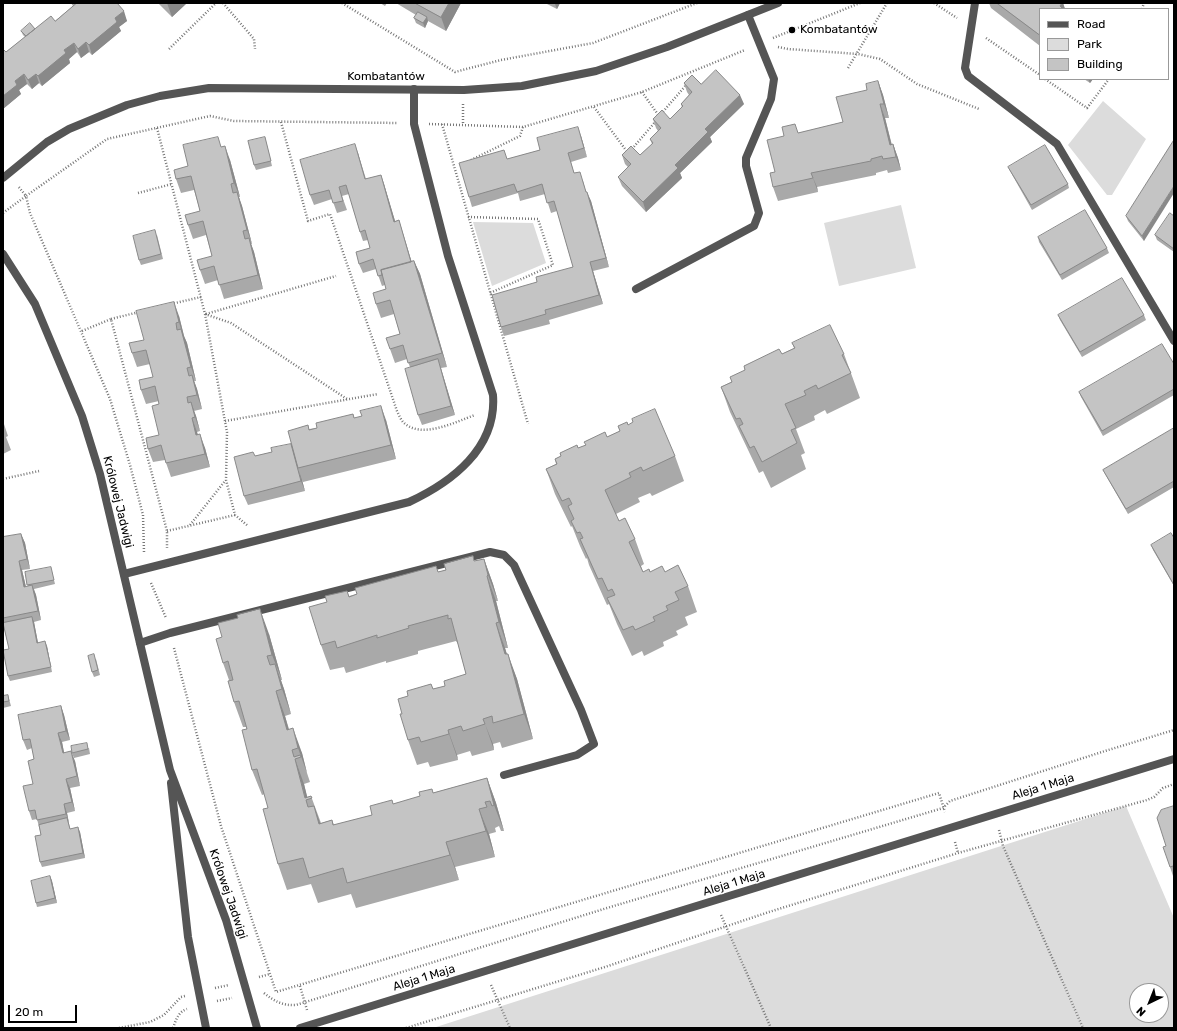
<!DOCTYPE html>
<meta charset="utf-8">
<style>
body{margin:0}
#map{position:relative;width:1177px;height:1031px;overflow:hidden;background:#fff;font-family:Rubik,sans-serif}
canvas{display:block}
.frame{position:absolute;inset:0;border:4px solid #000;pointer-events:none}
.legend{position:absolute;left:1039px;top:8px;width:130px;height:72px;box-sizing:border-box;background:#fff;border:1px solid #999;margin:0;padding:5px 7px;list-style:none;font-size:12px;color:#000}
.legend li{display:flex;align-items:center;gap:8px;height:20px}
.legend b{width:20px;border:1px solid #999}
.north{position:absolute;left:1129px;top:983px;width:40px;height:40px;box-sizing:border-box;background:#fff;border:1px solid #999;border-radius:50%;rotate:223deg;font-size:11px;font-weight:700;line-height:16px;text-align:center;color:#000}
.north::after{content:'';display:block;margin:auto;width:14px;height:18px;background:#000;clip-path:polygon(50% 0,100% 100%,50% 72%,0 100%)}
.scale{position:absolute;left:8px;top:1005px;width:69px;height:18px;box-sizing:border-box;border:2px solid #000;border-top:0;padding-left:5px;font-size:12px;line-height:14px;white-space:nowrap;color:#000;-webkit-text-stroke:3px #fff;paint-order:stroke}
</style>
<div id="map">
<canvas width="1177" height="1031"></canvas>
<div class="frame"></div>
<ul class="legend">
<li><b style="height:5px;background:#555"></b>Road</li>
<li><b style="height:11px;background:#dcdcdc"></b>Park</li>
<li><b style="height:11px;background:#c4c4c4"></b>Building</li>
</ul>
<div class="north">N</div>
<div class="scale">20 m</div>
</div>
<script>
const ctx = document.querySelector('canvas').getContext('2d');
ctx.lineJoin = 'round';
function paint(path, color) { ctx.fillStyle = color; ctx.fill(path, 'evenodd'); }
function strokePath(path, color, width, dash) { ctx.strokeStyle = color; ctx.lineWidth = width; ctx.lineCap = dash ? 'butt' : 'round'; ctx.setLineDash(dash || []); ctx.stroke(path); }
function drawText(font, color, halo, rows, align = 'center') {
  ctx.font = font + ' Rubik,sans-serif'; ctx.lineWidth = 3; ctx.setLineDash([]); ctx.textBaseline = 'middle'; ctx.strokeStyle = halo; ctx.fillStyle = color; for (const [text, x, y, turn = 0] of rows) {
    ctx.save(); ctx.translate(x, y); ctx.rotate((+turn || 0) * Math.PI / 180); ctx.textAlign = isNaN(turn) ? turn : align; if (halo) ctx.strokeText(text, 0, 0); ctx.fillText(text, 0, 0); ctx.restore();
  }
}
const green = new Path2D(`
 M1103 101 1146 139 1112 195H1107L1068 145Z
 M901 205 916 268 839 286 824 223Z
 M473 222 533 223 546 263 492 286Z
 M1126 806 1174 918V1028H433ZM1137 991H1161V1015H1137Z`);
const path = new Path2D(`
 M223 3 254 39 255 49
 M342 3 455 72 501 60 593 43 697 3
 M934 3 957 18
 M1142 9 1144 3
 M773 38 860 3
 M986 38 1040 75
 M778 47 788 49 858 54 880 59 917 84 979 109
 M169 49 216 3
 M848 68 887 3
 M1045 79 1087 108 1109 79
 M642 92 659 116
 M463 104V124
 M594 107 628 153
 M661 114 687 84
 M281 122 308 221 330 214 397 411C399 415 401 420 403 422 421 440 455 422 475 415
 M429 124 523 127 642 92 745 50
 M442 124 528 424
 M157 128 205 314 227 432 226 480 235 515 248 526
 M632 149 656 121
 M471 160 520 136 523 127
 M138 193 172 184
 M3 213 26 196 18 186
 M468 217 538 219 553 265 490 293
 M171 304 201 297
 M205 314 231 323 347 399
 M206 314 336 276
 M111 319 139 312
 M82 331 111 319 167 531V548
 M225 421 378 394
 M3 479 39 471
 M190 525 225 481
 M167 531 235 515
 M144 552 143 515 130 465 110 399 30 213 26 196 107 139 210 116 234 121 398 123
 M151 583 166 618
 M174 648 221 826 276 992 939 793 945 812
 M999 830 1003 846 1083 1028
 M955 842 958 853
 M721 915 771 1028
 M259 977 270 974
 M491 985 510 1028
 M300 986 307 1010
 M215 988 229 985
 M264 993C274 1001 283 1006 296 1005L607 908 943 808 950 801 1105 751 1174 730
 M217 1001 232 998
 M119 1028 150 1022 164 1015 181 997 185 996
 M173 1028C176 1020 178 1012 187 1009
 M406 1028 605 967 769 912 958 853 1147 800 1154 797 1163 788 1174 784`);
const service = new Path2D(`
 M975 3 965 68 968 76 1057 144 1174 341
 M636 289 754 226 759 213 746 166V158L771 99 774 79 748 15
 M124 574 409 502C452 482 497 448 493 395L448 256 414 124V89
 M140 643 170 633 490 552 504 555 514 565 581 710 594 744 577 755 504 775`);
const minor = new Path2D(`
 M3 178 47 142 69 129 127 105 160 96 209 88 464 90 522 86 596 71 667 47 778 3
 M3 254 35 304 82 416 100 474 170 770 226 920 257 1028
 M171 783 188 937 206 1028`);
const tertiary = new Path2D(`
 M300 1028 1174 759`);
const wall = new Path2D(`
 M71 3H117L127 21 119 27 121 31 92 55 89 52 81 58 77 52 69 59 70 63 42 86 39 83 32 89 27 84 19 90 21 94 3 109 6 52 25 37 23 35 21 31 35 29 55 21 73 6Z
 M158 3H187L172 17Z
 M380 3H387L385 6Z
 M396 3H461L446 31 428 21 425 28 416 23 414 18 416 15Z
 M545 3H560L557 9Z
 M989 3H1063L1065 9H1040V46L991 8Z
 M1084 79H1093L1090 83Z
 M878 81 883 95 889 118H885L892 145 893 144 898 158 901 170 888 173 887 170 876 173V175L817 187 818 192 778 201 773 187 775 172 799 133 843 122 867 90Z
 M684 83 701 84 744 104 710 137 712 142 680 173 682 178 646 212 622 186 618 177 628 167 625 164 622 155H640L652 144 650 139 658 131 656 128 653 119H670L682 108 681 104 689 95 687 92Z
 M581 136 587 157 571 162 574 173 583 181 586 192 591 201 609 267 593 271 603 304 549 320 550 324 504 336 501 327 537 282 573 267 557 211 551 213 545 194 520 201 518 193 472 207 469 197 508 159 540 150Z
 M265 137 272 166 256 170 254 165Z
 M1174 140 1144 241 1128 221 1126 216Z
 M222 147 230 160 240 197H239L242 206 252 244H251L254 252 263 289 224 299 218 280 205 284 200 270 212 256 206 235 193 239 188 225 200 211 194 190 181 193 176 179 188 166Z
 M358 153 366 179 381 175 384 184 395 221 399 220 411 261H414L420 274 447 367 441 368 455 415 422 425 418 415 410 367 407 359 395 363 390 349 400 334 394 314 381 318 376 304 386 289 385 285 382 286 376 269 363 273 359 264 370 248 368 240 363 241 360 232 349 194 342 196 347 210 337 213 332 199 314 205 310 195Z
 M1008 167 1068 184 1069 188 1032 210 1010 171Z
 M1174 216V252L1157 240 1155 235Z
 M157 235 163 259 141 265 139 260Z
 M1038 237 1107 248 1109 253 1062 280 1039 242Z
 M1058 315H1144L1146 320 1082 357 1060 320Z
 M179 316 184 336 187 343 196 381H194L197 389 202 409 194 411 196 416 200 431 197 432 198 435 205 448 210 467 171 477 165 460 153 462 148 449 159 435V401L146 404 141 390 153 377 150 364 137 367 132 353 144 340Z
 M792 343 844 354 860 398 827 414 825 410 814 416 815 420 796 429 805 453 801 455 806 469 771 488 763 471 759 473 730 412 721 387 731 382 745 370 744 366 782 354 794 348Z
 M1174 364V395L1103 436 1081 397 1079 392Z
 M353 414 354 418 386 420 396 459 303 482 302 480 305 491 248 505 244 496 255 456 272 452 291 444 308 425 309 429 317 428Z
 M3 421 8 436 6 437 11 450 3 454Z
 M628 425 675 456 684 481 652 496 650 493 638 498 640 502 616 514 619 521 635 539 644 564 641 566 643 572H665L688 586 697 612 685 617 688 625 676 631 678 635 663 642 664 646 644 656 642 651 632 656 617 624 609 604 607 605 589 565 587 558 586 559 580 546 572 526 571 527 555 494 546 469 556 464 555 459 578 448 607 437 620 431 618 426Z
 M1174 428V487L1128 514 1105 474 1103 470Z
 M21 534 25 543 30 569 22 570 26 587 28 586 25 572H52L55 584 34 589 36 595 41 620 34 622 38 643 47 646 52 672 10 681 8 676 9 649 4 628H3V537Z
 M1174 538V586L1153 550 1151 545Z
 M473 556 474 561 484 559 493 584 498 601H496L508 648H505L507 654 517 679 533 739 502 748 500 742 493 744 494 750 472 756 470 751 457 755 458 760 430 767 428 762 417 765 408 740 402 714 408 696 431 684 433 689 445 686 466 674 458 644 456 641 418 651V654L386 663V661L346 673 344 667 330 670 321 645 327 602 347 591 349 596 357 594 436 566 438 572 446 570Z
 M269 634 282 680H281L284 689 291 714 285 716 289 729 302 753 307 773 310 782 304 784 307 797 311 796 321 823 332 820 334 825 372 815 393 804 487 778 496 803 504 831H501L499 826 495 828 496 832 489 834 495 857 455 867 459 880 356 908 351 894 318 903 311 884 287 890 278 864 268 808 265 794 262 795 252 770 246 727H243L234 702 229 680 223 663Z
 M96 659 100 675 94 677 92 672Z
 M8 695 11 706 3 708V696Z
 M61 706 64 715 70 740 62 742 64 753 75 761 80 786 70 788 75 811 67 813 70 829 80 832 85 858 42 867 40 862 41 835 37 819 32 820 29 811 33 784 34 759 32 748 27 750 23 740Z
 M89 748 90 754 74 758 72 753Z
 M1174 806V879L1170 867 1166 846Z
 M50 876 52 881 57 903 37 907 36 903Z`);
const shadedWall = new Path2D(`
 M167 3H187L172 17Z
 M449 3H461L446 31 441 17Z
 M556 3H560L557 9 555 4Z
 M1063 3 1065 9H1061L1060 6Z
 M124 11 127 21 119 27 121 31 92 55 89 45 115 18Z
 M427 17 428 21 425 28 423 23Z
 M86 42 89 52 81 58 78 49Z
 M74 43 77 52 69 59 70 63 42 86 38 76 64 50Z
 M24 74 27 84 19 90 21 94 3 109V96L15 81Z
 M36 74 39 83 32 89 28 80Z
 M1088 79H1093L1090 83Z
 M878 81 883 95 889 118 884 104Z
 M740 95 744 104 710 137 712 142 680 173 682 178 646 212 643 202 705 129Z
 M880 104 885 118 895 159 890 145Z
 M578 127 581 136 587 157 584 148Z
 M355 144 358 153 368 189 365 179Z
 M893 144 898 158 901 170 896 157Z
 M225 146 230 160 240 197 234 183Z
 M811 173 817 187 818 192 813 178Z
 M381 175 384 184 398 231 394 222Z
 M1174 186V193L1144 241 1142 236Z
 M237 192 242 206 252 244 247 230Z
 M587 192 591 201 609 267 606 258Z
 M399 220 402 230 416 276 412 266Z
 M249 238 254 252 263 289 258 275Z
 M414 261 420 274 447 367 442 353Z
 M590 262 593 271 603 304 599 295Z
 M174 302 179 316 184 336 187 343 196 381 191 367 181 329 179 322Z
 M438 359 441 369 455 415 451 406Z
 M192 375 197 389 202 409 197 395Z
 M191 402 196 416 200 431 195 417Z
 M381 406 386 420 396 459 391 445Z
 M192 418 197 432 201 449 196 435Z
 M200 434 205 448 210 467 205 454Z
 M299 471 302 480 305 491 301 481Z
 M21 534 25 543 30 569 27 559Z
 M484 559 493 584 498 601 488 575Z
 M19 561 22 570 28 596 24 587Z
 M487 576 496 601 508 648 499 622Z
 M32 585 36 595 41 620 38 611Z
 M260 609 269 634 282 680 272 655Z
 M32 617 34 622 39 648 37 643Z
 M496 623 505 648 514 680 505 654Z
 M45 641 47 646 52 672 51 667Z
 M508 654 517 679 533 739 524 714Z
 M275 664 284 689 291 714 282 689Z
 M276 691 285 716 294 749 287 730Z
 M61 706 64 715 70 740 66 731Z
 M483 719 493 744 494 750 485 724Z
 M293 728 302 753 307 773 298 748Z
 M448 730 457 755 458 760 449 734Z
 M58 733 62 742 66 762 63 753Z
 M71 751 75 761 80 786 77 776Z
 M295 759 304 784 308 800H306Z
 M487 778 496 803 504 831 494 805Z
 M66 779 70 788 75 811 72 802Z
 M64 804 67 813 69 823 66 814Z
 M314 806 323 831 319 824Z
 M479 809 489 834 495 857 486 831Z
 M78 827 80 832 85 858 83 853Z
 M446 842 455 867 459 880 450 855Z
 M50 876 52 881 57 903 55 898Z`);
const building = new Path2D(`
 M77 3H117L124 11 115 18 117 22 89 45 86 42 78 49 74 43 64 50 66 53 38 76 36 74 28 80 24 74 15 81 17 85 3 96V49L6 52 51 16 55 21Z
 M415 3H449L441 17Z
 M997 3H1062L1060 6 1063 9H1040V35Z
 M418 12 427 17 423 23 414 18Z
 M30 23 35 29 26 36 21 31Z
 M716 70 740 95 705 129 708 132 675 165 678 168 643 202 618 177 631 164 622 155 631 146 640 155 653 143 650 139 661 128 653 119 662 110 670 119 683 106 681 104 692 92 684 83 692 75 701 84Z
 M878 81 884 104H880L890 145 893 144 896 157 883 159 882 156 871 159V161L811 173 813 178 773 187 770 173 775 172 767 140 784 136 782 127 795 124 798 133 843 122 836 97 867 90 866 84Z
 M578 127 584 148 568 153 574 173 580 172 586 192H587L606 258 590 262 599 295 545 310 546 314 501 327 492 295 537 282 536 277 573 267 554 201 547 203 542 184 517 192 514 184 469 197 459 163 504 150 507 159 540 150 537 138Z
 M218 137 221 147 225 146 234 183 231 184 233 193 237 192 247 230 243 231 245 239 249 238 258 275 219 285 214 266 200 270 197 260 212 256 203 221 188 225 185 215 200 211 191 176 176 179 174 170 188 166 183 145Z
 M265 137 271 161 254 165 248 141Z
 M1174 140V186L1142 236 1126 216Z
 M355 144 365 179 381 175 394 222 399 220 411 262 381 270 382 275 378 276 373 259 359 264 356 252 370 248 365 230 360 232 346 185 339 187 343 201 333 203 329 190 310 195 300 160Z
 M1045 145 1068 184 1031 205 1008 167Z
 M1085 210 1107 248 1060 275 1038 237Z
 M1170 213 1174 216V249L1155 235Z
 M155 230 161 254 139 260 133 236Z
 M414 261 442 353 408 363 403 345 390 349 386 338 400 334 390 300 376 304 373 293 386 289 381 270Z
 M1122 278 1144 315 1080 352 1058 315Z
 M174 302 179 322 176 323 177 330 181 329 191 367 187 368 189 376 192 375 197 395 187 397 188 403 191 402 195 417 192 418 196 435 200 434 205 454 166 463 161 445 148 449 146 438 159 435 152 406 159 404 155 386 141 390 139 380 153 377 146 350 132 353 129 343 144 340 136 311Z
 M830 325 844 354 842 355 851 373 818 389 816 385 804 391 806 395 785 404 796 428 791 430 797 443 762 462 754 446 750 448 739 426 743 424 740 418 736 419 721 387 732 382 730 377 745 370 744 366 779 349 782 354 795 348 792 343Z
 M1162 344 1174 364V389L1102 431 1079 392Z
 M438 359 451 406 418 415 405 369Z
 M381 406 391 445 298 468 288 431 308 425 309 430 317 428 316 423 353 414 354 418 362 416 360 411Z
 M655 409 675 456 643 471 641 467 629 473 631 477 605 490 619 521 625 518 635 539 629 542 643 572 649 569 650 572 662 566 665 572 678 565 688 586 675 592 679 600 666 606 668 610 653 617 655 621 635 630 633 626 623 630 607 598 615 595 612 589 608 591 602 578 598 579 580 539 583 538 580 532 577 533 571 521 574 519 568 506 572 504 569 498 562 501 546 469 557 464 555 459 561 456 560 453 577 445 578 448 586 445 584 442 605 432 607 437 620 431 618 426 627 422 628 425 633 422 632 419Z
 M1174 428V481L1126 509 1103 470Z
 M291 444 301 481 244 496 234 457 253 452 255 456 272 452 271 448Z
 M1171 533 1174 538V585L1151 545Z
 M21 534 27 559 19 561 24 587 32 585 38 611 3 618V537Z
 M473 556 474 561 484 559 488 575 487 576 499 622 496 623 505 654H508L524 714 493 723 492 716 483 719 485 724 463 731 461 726 448 730 449 734 421 742 419 737 408 740 400 714H402L398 699 408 696 407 691 431 684 433 689 445 686 444 681 466 674 451 618 448 619V615L408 626 409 628 377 638V635L337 648 335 641 321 645 309 607 327 602 325 596 347 591 349 597 357 594 355 588 436 566 438 572 446 570 444 564Z
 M51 567 54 580 27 585 25 572Z
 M260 609 272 655 267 656 270 665 275 664 282 689 276 691 287 730 293 728 298 748 292 750 294 757 300 755 301 757 295 759 305 798 311 796 312 798 306 800 308 807 314 806 319 824 332 820 333 825 372 815 370 806 392 800 393 804 420 796 419 792 432 789 433 793 487 778 494 805 492 806 490 801 485 802 487 807 479 809 486 831 446 842 450 855 347 883 343 868 309 878 303 858 278 864 263 809 268 808 257 769 252 770 242 730 247 729 239 701 234 702 228 681 233 680 228 661 223 663 216 639 222 637 218 623 238 618 237 615Z
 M32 617 37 643 45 641 51 667 8 676 3 650 9 649 3 623Z
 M94 654 98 670 92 672 88 656Z
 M8 695 9 701 3 702V696Z
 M61 706 66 731 58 733 63 753 71 751 77 776 66 779 72 802 64 804 66 814 37 820 35 810 29 811 23 786 33 784 28 761 34 759 30 739 23 740 18 715Z
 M87 743 88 749 72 753 71 746Z
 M1174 806V870L1173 866 1170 867 1163 847 1166 846 1157 818 1161 810Z
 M67 818 70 829 78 827 83 853 40 862 35 836 41 835 39 825Z
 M50 876 55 898 36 903 31 881Z`);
const markers = [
 [792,30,4,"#000"]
];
const poiNames = [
 ["Kombatantów",800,30]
];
const streetNames = [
 ["Kombatantów",386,77],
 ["Królowej Jadwigi",118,502,76],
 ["Aleja 1 Maja",1043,787,-17],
 ["Aleja 1 Maja",734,883,-17],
 ["Królowej Jadwigi",228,894,71],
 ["Aleja 1 Maja",424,978,-17]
];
paint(green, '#dcdcdc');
strokePath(path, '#777', 2.5, [1, 2]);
strokePath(service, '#555', 8);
strokePath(minor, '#555', 8);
strokePath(tertiary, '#555', 8);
paint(wall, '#a9a9a9');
paint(shadedWall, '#898989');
paint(building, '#c4c4c4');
strokePath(building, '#898989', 1);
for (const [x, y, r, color] of markers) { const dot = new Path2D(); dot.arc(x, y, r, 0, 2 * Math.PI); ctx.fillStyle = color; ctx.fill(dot); strokePath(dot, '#fff', 1.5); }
drawText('12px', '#000', '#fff', poiNames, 'left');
drawText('12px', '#000', '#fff', streetNames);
</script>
